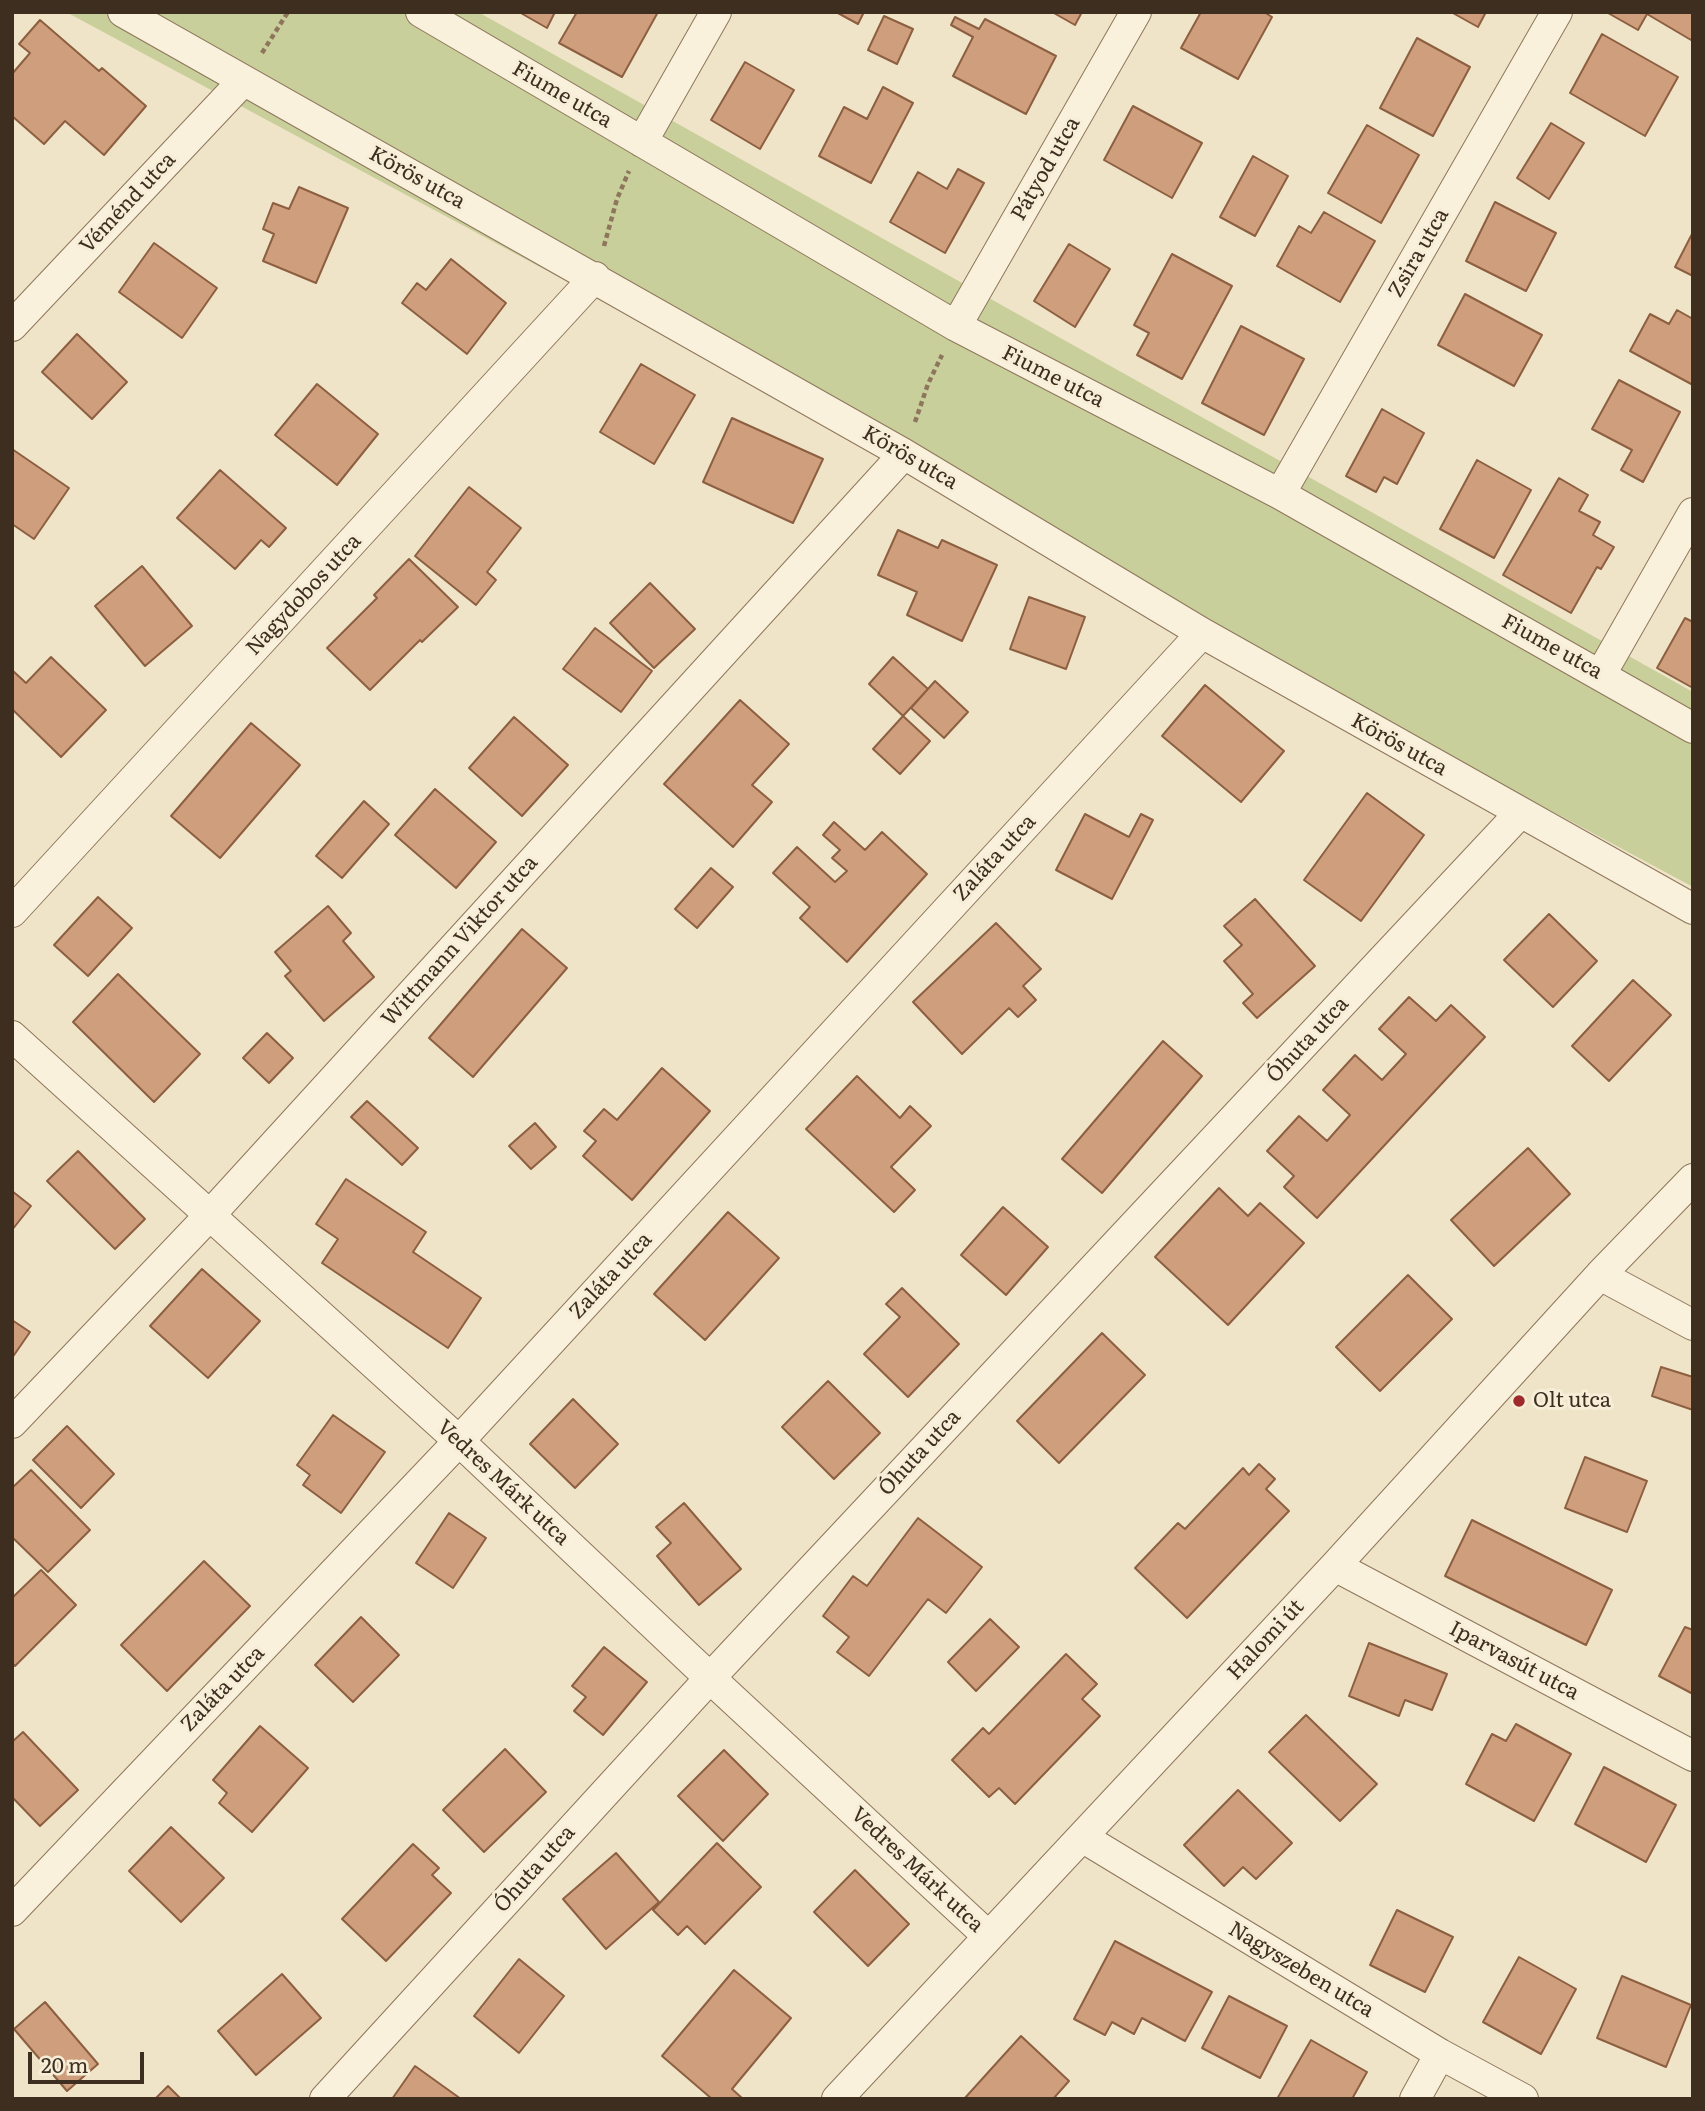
<!DOCTYPE html>
<meta charset="utf-8">
<style>
body{margin:0}
#map{position:relative;width:1705px;height:2111px;overflow:hidden;background:#f0e4c8;font-family:Literata,serif}
canvas{display:block}
.frame{position:absolute;inset:0;border:14px solid #3d2e20;pointer-events:none}
.scale{position:absolute;left:28px;top:2052px;width:116px;height:32px;box-sizing:border-box;border:4px solid #3d2e20;border-top:0;padding-left:9px;font-size:21px;line-height:24px;white-space:nowrap;color:#3d2e20;-webkit-text-stroke:5px #f7eed8;paint-order:stroke}
</style>
<div id="map">
<canvas width="1705" height="2111"></canvas>
<div class="frame"></div>
<div class="scale">20 m</div>
</div>
<script>
const ctx = document.querySelector('canvas').getContext('2d');
ctx.lineJoin = 'round';
function paint(path, color) { ctx.fillStyle = color; ctx.fill(path, 'evenodd'); }
function strokePath(path, color, width, dash) { ctx.strokeStyle = color; ctx.lineWidth = width; ctx.lineCap = dash ? 'butt' : 'round'; ctx.setLineDash(dash || []); ctx.stroke(path); }
function drawText(font, color, halo, rows, align = 'center') {
  ctx.font = font + ' Literata,serif'; ctx.lineWidth = 6; ctx.setLineDash([]); ctx.textBaseline = 'middle'; ctx.strokeStyle = halo; ctx.fillStyle = color; for (const [text, x, y, turn = 0] of rows) {
    ctx.save(); ctx.translate(x, y); ctx.rotate((+turn || 0) * Math.PI / 180); ctx.textAlign = isNaN(turn) ? turn : align; if (halo) ctx.strokeText(text, 0, 0); ctx.fillText(text, 0, 0); ctx.restore();
  }
}
const green = new Path2D(`
 M66 12H478L1693 692V887Z`);
const building = new Path2D(`
 M519 12H555L547 28Z
 M577 12H658L622 77 559 43Z
 M836 12H864L858 24Z
 M1052 12H1082L1075 25Z
 M1201 12H1264L1272 17 1238 79 1181 48Z
 M1451 12H1486L1478 27Z
 M1693 12V37L1691 40 1647 14 1638 30 1608 13Z
 M884 16 913 29 897 64 868 50Z
 M955 17 979 29 985 19 1056 56 1026 114 953 76 973 37 951 25Z
 M40 20 99 71 102 68 146 106 104 155 65 121 44 144 12 116V74L30 53 19 44Z
 M1602 34 1678 77 1645 136 1570 93Z
 M1417 38 1470 67 1433 136 1380 108Z
 M745 62 794 90 760 149 711 120Z
 M883 87 913 103 871 183 819 156 844 107 867 119Z
 M1133 106 1202 143 1172 198 1104 160Z
 M1551 123 1584 143 1549 199 1517 178Z
 M1367 125 1419 155 1381 223 1328 193Z
 M1253 156 1288 176 1255 236 1220 217Z
 M958 169 984 183 945 253 890 222 918 172 947 189Z
 M299 187 348 208 316 283 263 261 274 234 263 229 273 203 289 209Z
 M1495 202 1556 233 1526 291 1466 261Z
 M1324 212 1375 241 1340 302 1277 266 1299 226 1311 233Z
 M1693 232V276L1675 267Z
 M154 243 217 288 182 338 119 292Z
 M1069 244 1110 269 1075 327 1034 301Z
 M1172 254 1232 286 1182 379 1137 355 1149 333 1134 325Z
 M451 259 506 303 467 354 402 303 417 283 426 290Z
 M1465 294 1542 335 1514 386 1438 345Z
 M1677 310 1693 319V385L1630 351 1650 314 1669 324Z
 M1241 326 1304 359 1264 435 1202 403Z
 M77 334 127 382 92 419 42 372Z
 M641 364 695 395 654 464 600 432Z
 M1619 380 1680 412 1643 482 1621 470 1632 450 1592 429Z
 M317 384 378 434 337 485 275 435Z
 M1382 409 1424 433 1397 484 1384 477 1376 492 1346 476Z
 M732 418 823 459 793 523 703 482Z
 M12 449 69 488 34 539 12 524Z
 M1477 460 1531 490 1494 558 1440 529Z
 M220 470 286 528 269 547 261 540 235 569 177 518Z
 M1559 478 1588 495 1579 511 1600 522 1593 535 1614 547 1601 569 1597 567 1571 613 1503 575Z
 M469 487 521 528 487 572 496 580 476 605 415 556Z
 M898 530 938 548 942 540 997 565 962 641 907 615 917 592 878 575Z
 M409 559 458 607 422 642 420 640 370 690 327 648 377 598 374 595Z
 M142 566 192 626 145 666 95 606Z
 M650 583 695 629 654 668 610 623Z
 M1029 597 1085 617 1066 669 1010 649Z
 M1685 618 1693 622V688L1657 668Z
 M595 628 652 671 621 712 563 669Z
 M51 657 106 710 61 757 12 709V670L26 683Z
 M893 657 928 689 903 716 869 684Z
 M935 681 968 712 944 738 911 708Z
 M1205 685 1284 751 1241 802 1162 736Z
 M740 700 789 744 752 785 772 802 733 847 664 784Z
 M903 716 930 741 900 774 873 749Z
 M514 717 568 765 522 816 469 768Z
 M251 723 300 765 220 858 171 816Z
 M435 789 496 842 456 888 395 835Z
 M1367 793 1424 835 1361 921 1304 880Z
 M364 801 389 824 342 878 316 856Z
 M1085 814 1129 837 1141 814 1153 820 1112 899 1056 870Z
 M834 822 865 850 882 832 927 874 847 962 800 918 810 907 773 873 797 847 835 882 847 871 832 858 840 850 823 835Z
 M711 868 733 887 697 928 675 909Z
 M98 897 132 928 88 976 54 945Z
 M1255 899 1315 966 1257 1018 1243 1003 1253 994 1224 961 1242 945 1224 926Z
 M328 906 351 933 343 941 374 977 324 1021 285 976 291 971 275 952Z
 M1549 914 1597 961 1553 1007 1504 960Z
 M996 923 1041 969 1023 986 1036 1000 1018 1017 1009 1008 962 1054 913 1002Z
 M522 929 567 968 473 1077 429 1038Z
 M118 974 200 1054 154 1102 73 1022Z
 M1633 980 1671 1015 1609 1081 1572 1046Z
 M1409 997 1436 1021 1451 1005 1485 1037 1317 1218 1284 1187 1294 1176 1267 1151 1299 1116 1327 1141 1350 1115 1323 1090 1355 1055 1382 1080 1406 1054 1379 1029Z
 M267 1033 293 1058 269 1083 243 1058Z
 M1163 1041 1202 1076 1102 1193 1062 1159Z
 M662 1068 710 1111 632 1200 583 1156 596 1141 584 1131 604 1109 617 1120Z
 M857 1076 900 1118 910 1106 931 1126 891 1167 915 1190 894 1212 806 1129Z
 M367 1101 418 1148 402 1165 351 1117Z
 M535 1123 556 1147 531 1169 509 1146Z
 M1528 1148 1570 1194 1494 1266 1451 1220Z
 M78 1151 145 1219 115 1249 47 1181Z
 M346 1179 426 1232 413 1252 481 1298 448 1348 322 1263 338 1239 316 1224Z
 M1219 1188 1248 1216 1260 1203 1304 1243 1228 1325 1155 1257Z
 M12 1191 31 1206 12 1230Z
 M1003 1207 1048 1247 1006 1295 961 1255Z
 M728 1212 779 1258 705 1340 654 1294Z
 M202 1269 260 1321 208 1378 150 1326Z
 M1408 1275 1452 1319 1380 1391 1336 1347Z
 M902 1288 959 1344 908 1397 864 1354 900 1317 886 1304Z
 M12 1320 30 1332 12 1358Z
 M1102 1333 1145 1375 1059 1463 1017 1421Z
 M1661 1367 1693 1377V1410L1652 1396Z
 M828 1381 880 1433 834 1479 782 1427Z
 M573 1399 618 1444 575 1488 530 1444Z
 M333 1415 385 1452 341 1513 303 1485 310 1475 297 1465Z
 M67 1426 114 1474 81 1508 33 1460Z
 M1585 1457 1647 1481 1627 1532 1565 1508Z
 M1259 1464 1275 1479 1266 1489 1289 1511 1187 1618 1135 1568 1178 1523 1185 1529 1243 1468 1249 1475Z
 M31 1470 90 1530 48 1572 12 1537V1488Z
 M684 1503 741 1569 699 1605 657 1556 671 1543 656 1527Z
 M449 1513 486 1538 453 1588 416 1563Z
 M918 1518 982 1567 946 1613 928 1599 869 1676 837 1652 849 1637 823 1616 853 1576 867 1586Z
 M1472 1520 1612 1590 1586 1645 1445 1576Z
 M204 1561 250 1606 167 1691 121 1645Z
 M41 1570 76 1605 15 1666 12 1663V1598Z
 M361 1617 399 1655 353 1702 315 1665Z
 M990 1619 1019 1647 976 1691 948 1662Z
 M1685 1627 1693 1630V1694L1659 1676Z
 M1369 1643 1447 1674 1432 1710 1405 1700 1399 1716 1349 1696Z
 M604 1647 647 1682 603 1735 574 1711 586 1697 572 1686Z
 M1066 1654 1097 1684 1082 1699 1100 1716 1015 1804 999 1788 989 1797 952 1760 983 1728 989 1734Z
 M1306 1715 1377 1784 1340 1821 1269 1752Z
 M1516 1724 1571 1754 1534 1821 1466 1784 1492 1734 1506 1741Z
 M260 1726 308 1768 252 1832 219 1803 227 1793 213 1780Z
 M23 1732 78 1790 40 1826 12 1797V1742Z
 M505 1749 546 1792 484 1852 443 1810Z
 M724 1750 768 1794 723 1841 678 1796Z
 M1604 1767 1676 1805 1646 1862 1575 1824Z
 M1238 1790 1292 1843 1256 1879 1243 1867 1224 1886 1184 1845Z
 M171 1827 224 1878 181 1922 129 1871Z
 M717 1843 761 1887 705 1944 687 1926 678 1935 653 1910Z
 M413 1844 439 1868 432 1875 451 1893 386 1961 342 1919Z
 M616 1853 659 1902 606 1949 563 1899Z
 M855 1870 909 1924 868 1966 814 1912Z
 M1397 1910 1453 1937 1425 1992 1370 1965Z
 M1115 1941 1212 1992 1185 2041 1142 2018 1134 2034 1112 2022 1105 2035 1074 2019Z
 M1519 1957 1576 1989 1541 2054 1483 2022Z
 M519 1959 564 1996 519 2053 474 2016Z
 M734 1970 791 2018 732 2089 743 2099H712L662 2056Z
 M282 1974 321 2018 256 2075 218 2031Z
 M1622 1976 1691 2005 1666 2067 1597 2038Z
 M1229 1996 1287 2026 1260 2078 1202 2048Z
 M45 2002 98 2064 67 2091 14 2029Z
 M1021 2036 1069 2081 1053 2099H964Z
 M1311 2040 1367 2072 1352 2099H1277Z
 M415 2066 461 2099H392Z
 M168 2086 181 2099H155Z`);
const path = new Path2D(`
 M262 53 288 12
 M604 246 617 199 629 171
 M915 422 928 384 942 355`);
const minor = new Path2D(`
 M123 12 904 454 1202 633 1693 909
 M421 12 956 326 1280 494 1693 728
 M642 142 716 12
 M12 326 243 81
 M956 326 1136 12
 M1280 494 1557 12
 M1601 674 1693 513
 M12 912 595 277
 M12 1036 459 1441 710 1678 988 1936
 M1600 1275 1693 1325
 M12 1423 209 1216 904 454
 M1335 1566 1693 1756
 M1082 1837 1440 2054 1523 2099
 M12 1911 459 1441 1202 633
 M325 2099 710 1678 1520 813
 M837 2099 1335 1566 1600 1275 1693 1179
 M1415 2099 1440 2054`);
const markers = [
 [1519,1401,7,"#9e2a2b"]
];
const streetNames = [
 ["Fiume utca",562,95,30],
 ["Pátyod utca",1046,169,-60],
 ["Körös utca",417,178,29],
 ["Véménd utca",128,203,-47],
 ["Zsira utca",1419,253,-60],
 ["Fiume utca",1053,377,27],
 ["Körös utca",910,458,30],
 ["Nagydobos utca",304,595,-47],
 ["Fiume utca",1552,647,29],
 ["Körös utca",1399,745,29],
 ["Zaláta utca",995,858,-47],
 ["Wittmann Viktor utca",460,941,-48],
 ["Óhuta utca",1308,1040,-47],
 ["Zaláta utca",611,1276,-47],
 ["Óhuta utca",920,1453,-47],
 ["Vedres Márk utca",503,1483,43],
 ["Halomi út",1266,1640,-47],
 ["Iparvasút utca",1514,1661,28],
 ["Zaláta utca",223,1689,-46],
 ["Óhuta utca",535,1869,-48],
 ["Vedres Márk utca",917,1870,43],
 ["Nagyszeben utca",1301,1970,31]
];
const poiNames = [
 ["Olt utca",1533,1401]
];
paint(green, '#c9cf9b');
paint(building, '#cf9f7d');
strokePath(building, '#8d5f41', 2);
strokePath(minor, '#8d765c', 32);
strokePath(path, '#8d765c', 4.5, [5, 3.5]);
strokePath(minor, '#faf1dc', 30);
for (const [x, y, r, color] of markers) { const dot = new Path2D(); dot.arc(x, y, r, 0, 2 * Math.PI); ctx.fillStyle = color; ctx.fill(dot); strokePath(dot, '#f7eed8', 2.5); }
drawText('21px', '#3d2e20', '#f7eed8', streetNames);
drawText('21px', '#3d2e20', '#f7eed8', poiNames, 'left');
</script>
